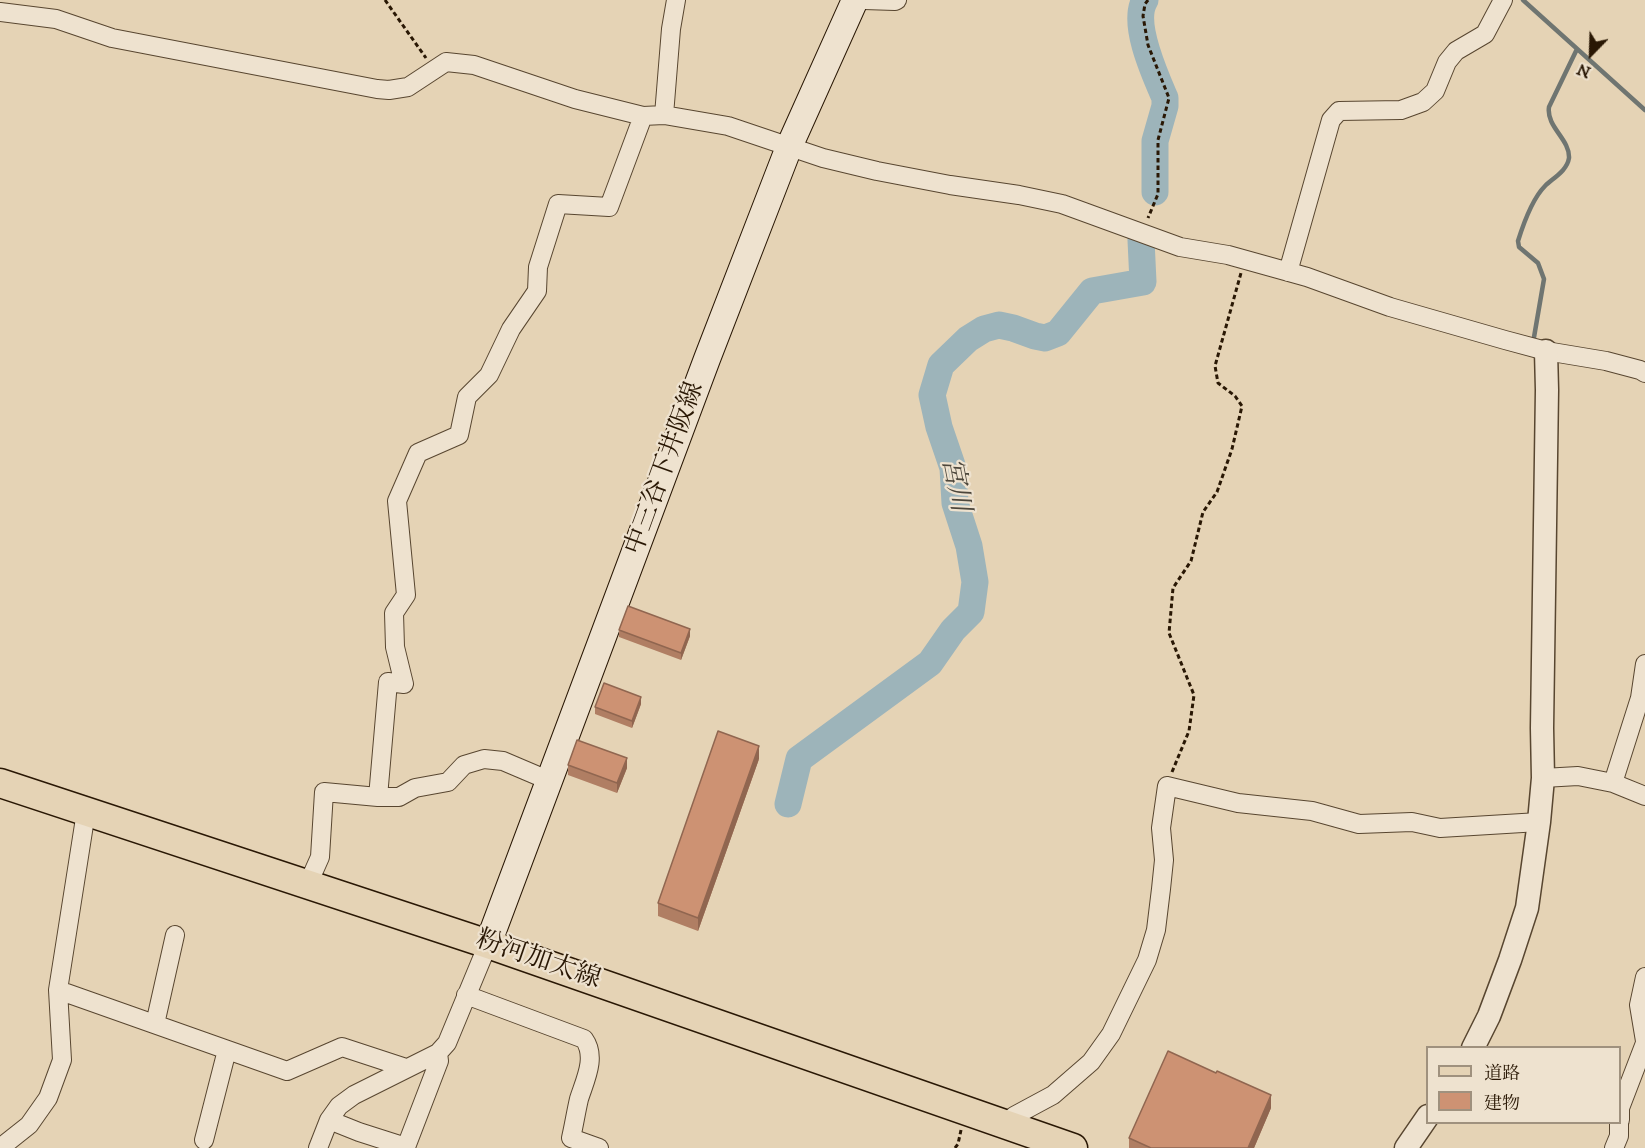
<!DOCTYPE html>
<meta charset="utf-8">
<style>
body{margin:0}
#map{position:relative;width:1645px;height:1148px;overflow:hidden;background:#e5d3b5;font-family:"IM FELL DW Pica","Noto Serif JP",serif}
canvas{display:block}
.legend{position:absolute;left:1426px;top:1046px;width:195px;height:78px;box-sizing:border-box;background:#eee2cf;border:2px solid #9f917e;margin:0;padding:8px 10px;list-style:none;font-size:18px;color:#291704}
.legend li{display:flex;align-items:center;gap:12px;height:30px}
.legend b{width:30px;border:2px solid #9f917e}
.north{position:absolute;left:1561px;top:24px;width:60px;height:60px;-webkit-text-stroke:4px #eee2cf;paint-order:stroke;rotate:203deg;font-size:16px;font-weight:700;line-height:24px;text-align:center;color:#291704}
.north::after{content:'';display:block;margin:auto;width:21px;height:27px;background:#291704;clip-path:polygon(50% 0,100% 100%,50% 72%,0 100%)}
</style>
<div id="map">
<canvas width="1645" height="1148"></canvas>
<ul class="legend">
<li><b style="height:8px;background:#e5d3b5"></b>道路</li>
<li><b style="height:16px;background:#cd9273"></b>建物</li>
</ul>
<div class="north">N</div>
</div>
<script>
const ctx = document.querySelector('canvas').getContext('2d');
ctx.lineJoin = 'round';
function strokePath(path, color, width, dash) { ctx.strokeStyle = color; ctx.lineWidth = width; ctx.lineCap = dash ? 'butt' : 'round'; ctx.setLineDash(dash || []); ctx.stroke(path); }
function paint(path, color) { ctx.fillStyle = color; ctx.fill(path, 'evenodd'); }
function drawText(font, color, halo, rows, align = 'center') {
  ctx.font = font + ' "IM FELL DW Pica","Noto Serif JP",serif'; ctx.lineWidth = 4.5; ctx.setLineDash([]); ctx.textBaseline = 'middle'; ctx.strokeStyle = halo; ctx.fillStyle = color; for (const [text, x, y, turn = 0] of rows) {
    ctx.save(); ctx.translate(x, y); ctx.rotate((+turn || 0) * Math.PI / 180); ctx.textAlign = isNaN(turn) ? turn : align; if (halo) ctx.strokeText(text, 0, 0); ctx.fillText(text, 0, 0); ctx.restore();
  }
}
const stream = new Path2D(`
 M1523 0 1645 110
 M1533 343 1544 279 1538 263 1519 247 1518 241C1523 225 1532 199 1545 186 1553 178 1567 171 1569 158 1570 139 1546 127 1549 107L1577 49`);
const river = new Path2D(`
 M1145 0C1131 23 1155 75 1165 98V106L1155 141V192
 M788 804 799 759 930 663 953 630 971 612 975 582 969 546 955 503 953 468 939 427 932 395 941 365 968 339 984 329 999 325 1013 328 1035 336 1045 338 1058 333 1092 291 1143 282 1141 240`);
const path = new Path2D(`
 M385 0 426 58
 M1148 0 1145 4 1143 16 1148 45 1169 98 1158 140V194L1148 218
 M1172 772 1189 731 1194 695 1169 633 1173 588 1191 561 1203 512 1217 492 1232 449 1242 406 1235 396 1218 383 1215 366 1241 273
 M955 1148 958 1144 961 1130`);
const minor = new Path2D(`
 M864 0 895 1 897 0
 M0 12 56 19 112 38 377 89 389 90 408 87 446 62 474 65 575 99 643 116 664 115 728 126 823 158 877 171 950 185 1019 195 1062 204 1180 247 1228 255 1307 277 1390 307 1505 340 1546 351 1606 361 1640 370 1645 373
 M664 115 671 29 676 0
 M1288 272 1331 120 1339 111 1401 110 1423 102 1435 91 1447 62 1456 51 1485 34 1503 0
 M1543 778 1578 776 1613 783 1645 796
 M1613 783 1640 698 1645 664
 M378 797 388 682 404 684 395 647 394 613 406 595 397 501 418 453 459 435 467 397 489 375 511 329 537 291 538 267 558 204 609 207 643 116
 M308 884 320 857 324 792 378 797H399L415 788 448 782 464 765 484 759 503 761 550 781
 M1645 977 1639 1005 1645 1041
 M58 990 287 1071 342 1047 406 1068
 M466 995 584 1039C597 1057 585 1080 579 1099 576 1112 574 1125 571 1138L599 1148
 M155 1024 175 935
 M329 1120 359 1132 406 1147 439 1061 438 1053
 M1620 1120V1108L1645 1043
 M1010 1126 1014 1116 1053 1095 1091 1062 1111 1034 1147 960 1156 930 1161 889 1164 860 1161 828 1167 786 1238 803 1312 811 1359 824 1412 822 1440 828 1539 822
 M204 1140 227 1050
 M0 1148 29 1125 48 1098 62 1060 58 990 86 812
 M318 1148 329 1120 339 1106 354 1095 438 1053 447 1043 488 944
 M1614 1148 1619 1136V1122`);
const tertiary = new Path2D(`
 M1473 1048 1489 1016 1510 960 1527 908 1539 822 1543 778 1542 728 1547 390 1546 351
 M1406 1148 1428 1116`);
const secondary = new Path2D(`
 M488 944 707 359 789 147 855 0`);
const primary = new Path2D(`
 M0 783 488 944 1073 1148`);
const wall = new Path2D(`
 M619 630 690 636 681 660 619 637Z
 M641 704 632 728 595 714V707Z
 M759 759 698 931 658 916V903Z
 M568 765 627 768 617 793 568 775Z
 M1271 1108 1254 1148H1129V1138Z`);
const shadedWall = new Path2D(`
 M690 629V636L681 660V653Z
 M641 697V704L632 728V721Z
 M759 746V759L698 931V918Z
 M627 758V768L617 793V783Z
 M1271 1095V1108L1254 1148H1248Z`);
const building = new Path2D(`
 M628 606 690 629 681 653 619 630Z
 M604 683 641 697 632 721 595 707Z
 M718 731 759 746 698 918 658 903Z
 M577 740 627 758 617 783 568 765Z
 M1168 1051 1216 1073 1217 1071 1271 1095 1248 1148H1151L1129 1138Z`);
const streetNames = [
 ["中三谷下井阪線",666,469,-70],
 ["粉河加太線",538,961,19]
];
const waterNames = [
 ["宮川",954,485,79]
];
strokePath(stream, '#6f7571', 4.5);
strokePath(river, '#9db4ba', 27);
strokePath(minor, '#584630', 20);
strokePath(tertiary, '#584630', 25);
strokePath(secondary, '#291704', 28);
strokePath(primary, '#291704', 31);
strokePath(path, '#291704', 3, [4.5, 3]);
strokePath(minor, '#eee2cf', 18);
strokePath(tertiary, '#eee2cf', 22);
strokePath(secondary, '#eee2cf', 26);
strokePath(primary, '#e5d3b5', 28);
paint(wall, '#b07e63');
paint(shadedWall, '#906650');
paint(building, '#cd9273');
strokePath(building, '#906650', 1.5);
drawText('26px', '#291704', '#eee2cf', streetNames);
drawText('italic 27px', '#4c463b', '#eee2cf', waterNames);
</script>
